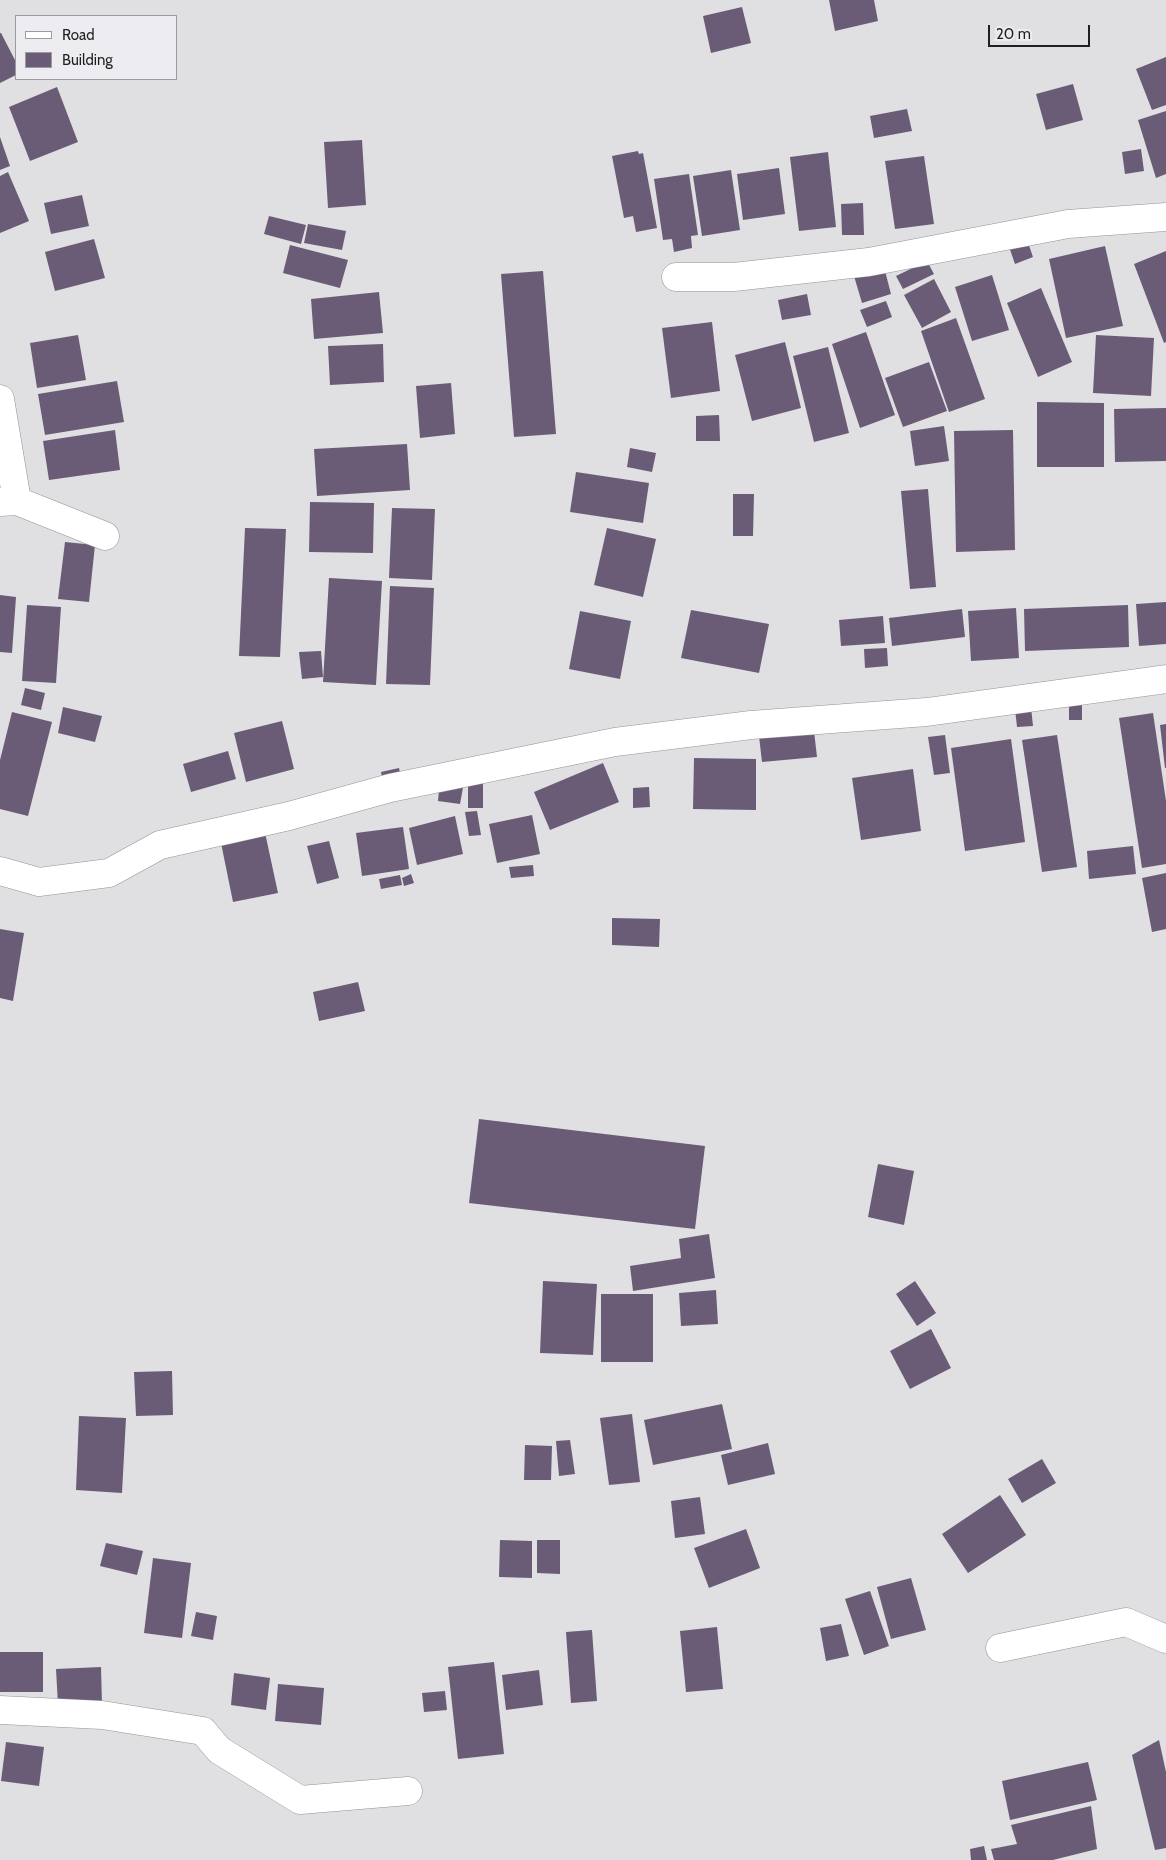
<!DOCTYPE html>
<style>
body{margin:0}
#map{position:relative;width:1166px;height:1860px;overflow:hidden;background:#e0dfe2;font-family:Cabin,sans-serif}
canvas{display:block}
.legend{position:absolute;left:15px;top:15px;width:162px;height:65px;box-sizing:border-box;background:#edecf0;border:1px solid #9b9a9d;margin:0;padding:6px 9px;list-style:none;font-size:15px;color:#201f21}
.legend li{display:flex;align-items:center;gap:10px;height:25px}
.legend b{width:25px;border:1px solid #9b9a9d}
.scale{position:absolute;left:988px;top:25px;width:102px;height:22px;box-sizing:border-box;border:2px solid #201f21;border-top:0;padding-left:6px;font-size:15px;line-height:18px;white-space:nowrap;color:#201f21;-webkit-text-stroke:4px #edecf0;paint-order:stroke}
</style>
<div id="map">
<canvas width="1166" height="1860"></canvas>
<ul class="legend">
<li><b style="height:6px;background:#fff"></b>Road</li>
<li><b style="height:14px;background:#6a5c76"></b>Building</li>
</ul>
<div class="scale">20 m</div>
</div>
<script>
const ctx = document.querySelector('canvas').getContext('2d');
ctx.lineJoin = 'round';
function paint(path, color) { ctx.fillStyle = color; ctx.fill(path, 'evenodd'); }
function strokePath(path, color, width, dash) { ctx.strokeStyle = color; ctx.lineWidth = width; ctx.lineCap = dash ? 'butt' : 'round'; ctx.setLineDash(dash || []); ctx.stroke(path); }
const building = new Path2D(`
 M829 0H874L878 21 835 31Z
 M742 7 751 43 711 53 703 16Z
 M0 33H1L16 62V75L0 83Z
 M1166 57V105L1152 110 1136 69Z
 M1073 84 1083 120 1046 130 1036 94Z
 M57 87 78 142 30 161 9 107Z
 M907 109 912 131 874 138 870 116Z
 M1166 111V174L1156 178 1138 120Z
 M0 137 10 166 0 170Z
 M362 140 366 205 328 208 324 142Z
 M1141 149 1144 171 1125 174 1122 152Z
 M638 151 639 154 643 153 657 228 636 232 633 216 624 218 612 156Z
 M828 152 836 227 799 231 790 157Z
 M924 156 934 224 895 229 885 161Z
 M779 168 785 214 743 220 737 174Z
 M731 170 740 230 702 236 693 176Z
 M8 172 29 221 0 233V176Z
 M689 174 698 235 691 236 692 248 674 252 672 239 663 240 654 179Z
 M82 195 89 226 51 234 44 203Z
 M863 203 864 235H842L841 204Z
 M269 216 306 225 301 244 264 234Z
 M308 224 346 231 342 250 304 243Z
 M1025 234 1033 257 1015 264 1007 241Z
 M94 239 105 278 55 291 45 252Z
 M290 245 348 260 340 288 283 273Z
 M1105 246 1123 326 1066 338 1049 259Z
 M1166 251V342L1164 343 1134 264Z
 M927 261 934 274 903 289 896 276Z
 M884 267 891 294 862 303 854 276Z
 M543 271 556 434 514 437 501 274Z
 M992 275 1009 330 972 341 955 287Z
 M934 279 951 312 922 328 904 295Z
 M1041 288 1072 362 1038 377 1007 303Z
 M379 292 383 333 314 339 311 299Z
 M807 294 811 315 782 320 778 300Z
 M886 301 892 317 867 327 860 310Z
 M956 318 985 399 949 412 921 331Z
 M712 322 720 391 671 398 662 328Z
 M866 332 895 415 860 428 832 344Z
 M78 335 86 380 37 388 30 343Z
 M1096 335 1154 338 1151 396 1093 393Z
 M785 342 801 408 752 421 735 355Z
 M383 344 384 382 330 385 328 346Z
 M828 347 849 433 814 442 793 356Z
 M929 362 947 411 903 427 885 378Z
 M117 381 124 422 45 435 38 394Z
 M451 383 455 434 420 438 416 386Z
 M1037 402 1104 403V467H1037Z
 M1166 408V461L1115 462 1114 409Z
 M719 415 720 441H696V416Z
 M944 426 949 461 915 466 910 431Z
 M115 430 120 470 49 480 43 441Z
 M1013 430 1015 550 956 552 954 431Z
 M407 444 410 490 317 496 314 449Z
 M630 448 656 453 652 472 627 467Z
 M576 472 649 483 643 523 570 512Z
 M928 489 936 587 910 589 901 491Z
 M733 494H754L753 536H733Z
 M310 502 374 503 373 553 309 552Z
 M392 508 435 509 432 580 389 578Z
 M245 528 286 529 280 657 239 656Z
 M607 528 656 539 643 597 594 585Z
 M65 542 95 545 89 602 58 599Z
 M329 578 382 581 376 685 323 682Z
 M390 586 434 588 430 685 386 684Z
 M0 595 16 597 12 653 0 652Z
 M1166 602V644L1139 646 1136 604Z
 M27 605 61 607 56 683 22 681Z
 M1128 605 1129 647 1025 651 1024 609Z
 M1016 608 1019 658 971 661 968 611Z
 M962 609 965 637 892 646 889 618Z
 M691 610 769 624 759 673 681 658Z
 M580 611 631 621 620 679 569 669Z
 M883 616 885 643 841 646 839 620Z
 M887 648 888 666 865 668 864 649Z
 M321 651 323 677 302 679 299 652Z
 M25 688 45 693 41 710 21 705Z
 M1069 700H1082V720H1069Z
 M63 707 102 716 95 742 58 733Z
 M1031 707 1033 726 1017 727 1015 709Z
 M12 712 52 722 28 816 0 809V760Z
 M1153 713 1166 801V864L1142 868 1119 718Z
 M282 721 294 769 246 782 234 733Z
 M1166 724V768H1165L1160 725Z
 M814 731 817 757 762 762 759 736Z
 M945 735 950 773 934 775 928 737Z
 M1057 735 1077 867 1042 872 1022 740Z
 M1011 739 1025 842 965 851 951 748Z
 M228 751 236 779 191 792 183 764Z
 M694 758 756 759V810L693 809Z
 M603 763 619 802 550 830 534 792Z
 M399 768 402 782 384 786 381 772Z
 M913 769 921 831 861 840 852 778Z
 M440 779 464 782 460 804 438 801Z
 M468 783H483V808H468Z
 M649 787 650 807 633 808V788Z
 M477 811 481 835 469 836 465 812Z
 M532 815 540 854 497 863 489 824Z
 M455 816 463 854 417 865 409 828Z
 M403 827 409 869 362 876 356 833Z
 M264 828 278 893 233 902 220 838Z
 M329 841 339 878 317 884 307 846Z
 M1133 846 1136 874 1089 879 1087 851Z
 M533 865 534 876 511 878 509 867Z
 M1166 873V929L1152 932 1142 878Z
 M411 874 414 883 404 886 402 878Z
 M400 875 402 885 381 889 379 879Z
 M612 918 660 919 659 947 612 945Z
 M0 929 24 933 13 1001 0 998Z
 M358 982 365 1011 319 1021 313 992Z
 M479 1119 705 1146 695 1229 469 1203Z
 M878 1164 914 1171 904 1225 868 1217Z
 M709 1234 715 1278 633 1291 630 1266 681 1258 679 1239Z
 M543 1281 597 1284 593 1355 540 1353Z
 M915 1281 936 1313 917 1326 896 1294Z
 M716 1290 718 1324 681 1326 679 1293Z
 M601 1294H653V1362H601Z
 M931 1329 951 1368 910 1389 890 1351Z
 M172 1371 173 1415 136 1416 134 1372Z
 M722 1404 732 1449 653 1465 644 1420Z
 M632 1414 640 1482 609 1485 600 1418Z
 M79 1416 126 1418 122 1493 76 1490Z
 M570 1440 575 1474 559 1476 556 1441Z
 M768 1443 775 1474 728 1485 721 1455Z
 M525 1445 552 1446 551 1480H524Z
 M1042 1459 1056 1483 1022 1503 1008 1479Z
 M1000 1495 1026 1535 968 1573 942 1534Z
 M700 1497 705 1534 675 1538 671 1501Z
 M746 1529 760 1568 709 1588 694 1548Z
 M500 1540 532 1541V1578L499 1577Z
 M537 1540H560V1574L537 1573Z
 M106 1543 143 1551 137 1575 100 1566Z
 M153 1558 191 1563 182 1638 144 1633Z
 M911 1578 926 1630 891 1639 877 1587Z
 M870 1591 889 1646 864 1655 845 1599Z
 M196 1612 217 1616 213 1640 191 1636Z
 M841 1624 849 1656 826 1661 820 1628Z
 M717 1627 723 1689 686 1692 680 1631Z
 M592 1630 597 1701 571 1703 566 1632Z
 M0 1652H43V1692H0Z
 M494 1662 504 1754 458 1759 448 1667Z
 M101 1667 102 1704 58 1705 56 1669Z
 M539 1670 543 1705 506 1710 502 1675Z
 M234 1673 270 1678 266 1710 231 1705Z
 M278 1684 324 1688 321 1725 275 1721Z
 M445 1691 447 1710 424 1712 422 1693Z
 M1159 1740 1166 1772V1848L1155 1850 1132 1755Z
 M6 1742 44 1747 39 1786 1 1781Z
 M1088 1762 1097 1800 1010 1820 1002 1781Z
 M1091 1806 1097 1849 1053 1860H994L991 1849 1017 1844 1011 1825Z
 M984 1846 987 1860H971L970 1849Z`);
const minor = new Path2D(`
 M676 277H734L869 262 1068 224 1166 217
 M0 399 17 501
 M0 502 17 501 105 536
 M0 871 39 882 109 873 160 845 289 816 390 788 615 742 751 725 927 712 1166 679
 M1000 1648 1126 1622 1166 1639
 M0 1710 102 1715 203 1731 219 1750 300 1800 408 1791`);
paint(building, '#6a5c76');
strokePath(minor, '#939396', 29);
strokePath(minor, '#fff', 28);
</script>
